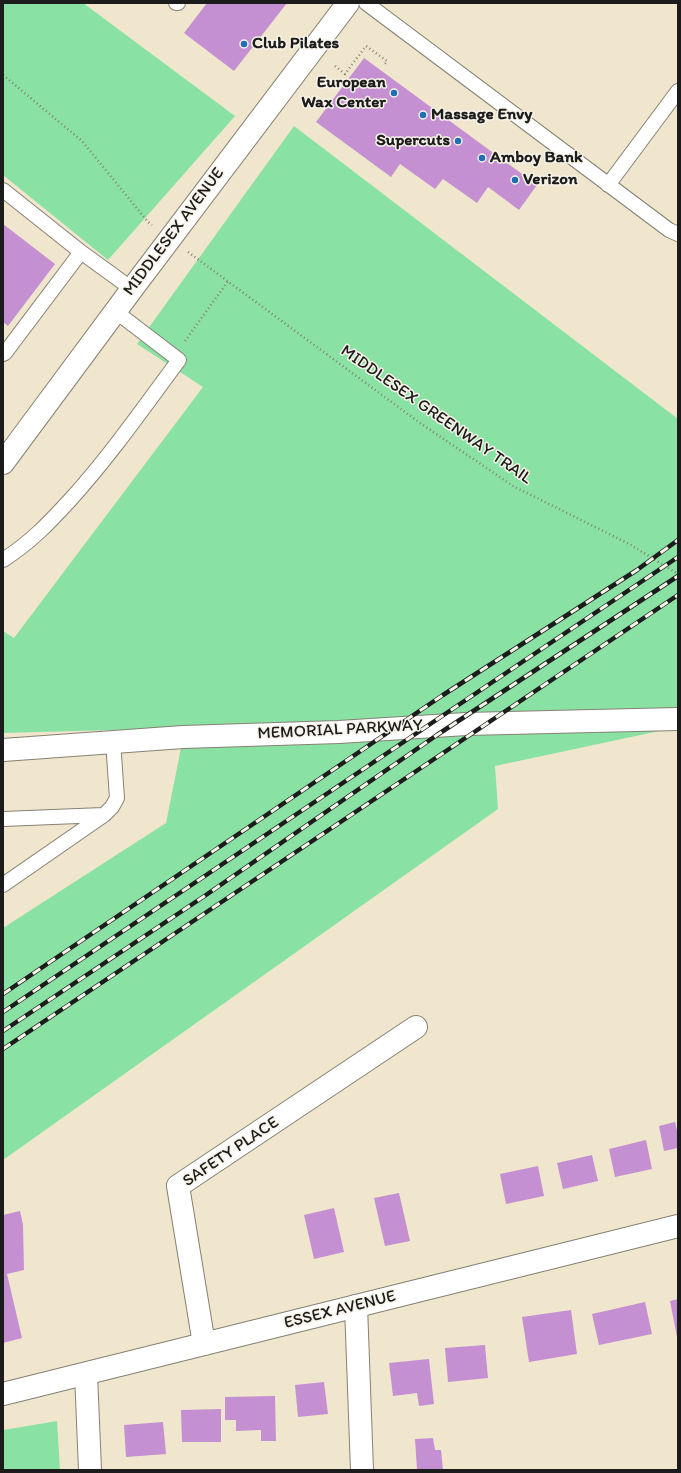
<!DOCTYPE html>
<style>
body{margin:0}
#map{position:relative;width:681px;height:1473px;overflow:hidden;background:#f0e6cd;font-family:Itim,sans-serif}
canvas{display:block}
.frame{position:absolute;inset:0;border:4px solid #1c1c1c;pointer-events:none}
</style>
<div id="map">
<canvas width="681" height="1473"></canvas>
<div class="frame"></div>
</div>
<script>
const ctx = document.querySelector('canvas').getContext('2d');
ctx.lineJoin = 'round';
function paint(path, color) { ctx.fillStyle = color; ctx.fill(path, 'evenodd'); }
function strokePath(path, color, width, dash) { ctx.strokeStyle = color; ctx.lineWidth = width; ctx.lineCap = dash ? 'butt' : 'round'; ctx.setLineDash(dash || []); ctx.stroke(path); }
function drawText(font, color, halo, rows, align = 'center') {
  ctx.font = font + ' Itim,sans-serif'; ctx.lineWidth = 3; ctx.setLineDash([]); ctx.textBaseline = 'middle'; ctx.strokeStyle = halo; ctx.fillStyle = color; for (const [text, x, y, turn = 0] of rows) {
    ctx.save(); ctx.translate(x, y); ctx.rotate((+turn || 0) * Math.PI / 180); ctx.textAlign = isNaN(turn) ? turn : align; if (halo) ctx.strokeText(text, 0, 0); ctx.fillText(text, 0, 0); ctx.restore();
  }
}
const green = new Path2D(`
 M3 3H83L235 116 108 260 3 175Z
 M294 126 678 419V727L495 766 498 809 3 1160V928L166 823 185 728 3 733V631L14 638 203 387 137 344Z
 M57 1421 60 1470H3V1430Z`);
const building = new Path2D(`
 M207 3H287L234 71 184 33Z
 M364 58 537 185 519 210 488 187 477 203 443 179 435 189 400 164 391 177 316 122Z
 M3 224 55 264 8 326 3 322Z
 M675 1122 677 1131H678V1148L664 1151 659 1126Z
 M646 1140 652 1169 615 1177 609 1149Z
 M592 1155 598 1181 563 1189 557 1163Z
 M538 1166 544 1196 506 1204 500 1174Z
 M399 1193 410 1241 385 1246 374 1198Z
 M334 1208 344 1252 314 1259 304 1215Z
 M20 1211 23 1225 24 1270 7 1274 22 1338 3 1343V1215Z
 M678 1299V1337H677L670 1301Z
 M645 1302 652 1334 599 1345 592 1314Z
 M571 1310 577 1354 529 1362 522 1317Z
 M485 1345 488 1378 448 1382 445 1348Z
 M429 1359 434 1404 419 1406 417 1393 393 1396 389 1363Z
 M324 1382 328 1414 298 1417 295 1385Z
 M275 1396 276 1441H261V1430L236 1431V1420H225V1397Z
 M221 1409V1442H182L181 1410Z
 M163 1422 166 1454 126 1457 124 1425Z
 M433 1438 435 1450H441L443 1470H417L415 1439Z`);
const path = new Path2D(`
 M335 66 345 74 366 46 387 61 385 64
 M3 75 82 141 148 222 152 225
 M188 252 420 423 513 486 631 545 678 574
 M185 341 228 281`);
const service = new Path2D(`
 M176 3H178
 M366 3 669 230 678 234
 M608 185 678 91
 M3 190 81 252 132 289
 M3 354 5 353 81 252
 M3 560C31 542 49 523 71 499 110 456 144 407 179 360L115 311
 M3 819 103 815
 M3 885 104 815 112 807 117 798 113 741`);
const minor = new Path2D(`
 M3 750 183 737 339 732 466 724 678 719
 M356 1306 362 1470
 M204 1344 178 1186 416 1027
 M86 1374 90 1470`);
const tertiary = new Path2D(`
 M3 1394 678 1226`);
const secondary = new Path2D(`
 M3 463 132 289 348 3`);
const rail = new Path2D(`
 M3 994 443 695 637 570 678 540
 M3 1012 678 557
 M3 1031 206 895 437 735 678 576
 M3 1049 678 595`);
const markers = [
 [244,44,4,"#1f6fb2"],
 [394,93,4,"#1f6fb2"],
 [423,115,4,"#1f6fb2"],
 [458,141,4,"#1f6fb2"],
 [482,158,4,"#1f6fb2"],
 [515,180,4,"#1f6fb2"]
];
const poiNames = [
 ["Club Pilates",252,44],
 ["European",386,83,"right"],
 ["Wax Center",386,103,"right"],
 ["Massage Envy",431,115],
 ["Supercuts",450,141,"right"],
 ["Amboy Bank",490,158],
 ["Verizon",523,180]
];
const streetNames = [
 ["MIDDLESEX AVENUE",174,232,-53],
 ["MIDDLESEX GREENWAY TRAIL",436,415,35],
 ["MEMORIAL PARKWAY",340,730,-3],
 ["SAFETY PLACE",231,1152,-34],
 ["ESSEX AVENUE",340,1310,-14]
];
paint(green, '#8ae1a4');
paint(building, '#c490d2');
strokePath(service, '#868174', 16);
strokePath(minor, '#868174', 24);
strokePath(tertiary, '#868174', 24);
strokePath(secondary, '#868174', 24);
strokePath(path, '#868174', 2.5, [1, 3]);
strokePath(service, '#fff', 14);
strokePath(minor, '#fff', 22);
strokePath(tertiary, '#fff', 22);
strokePath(secondary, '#fff', 22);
strokePath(rail, '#1c1c1c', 4.5);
strokePath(rail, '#f7f3e8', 3, [9]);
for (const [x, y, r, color] of markers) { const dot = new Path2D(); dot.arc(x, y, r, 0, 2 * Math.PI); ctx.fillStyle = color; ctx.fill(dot); strokePath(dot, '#f7f3e8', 1.5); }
drawText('bold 17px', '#1c1c1c', '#f7f3e8', poiNames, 'left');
drawText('17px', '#1c1c1c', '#f7f3e8', streetNames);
</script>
